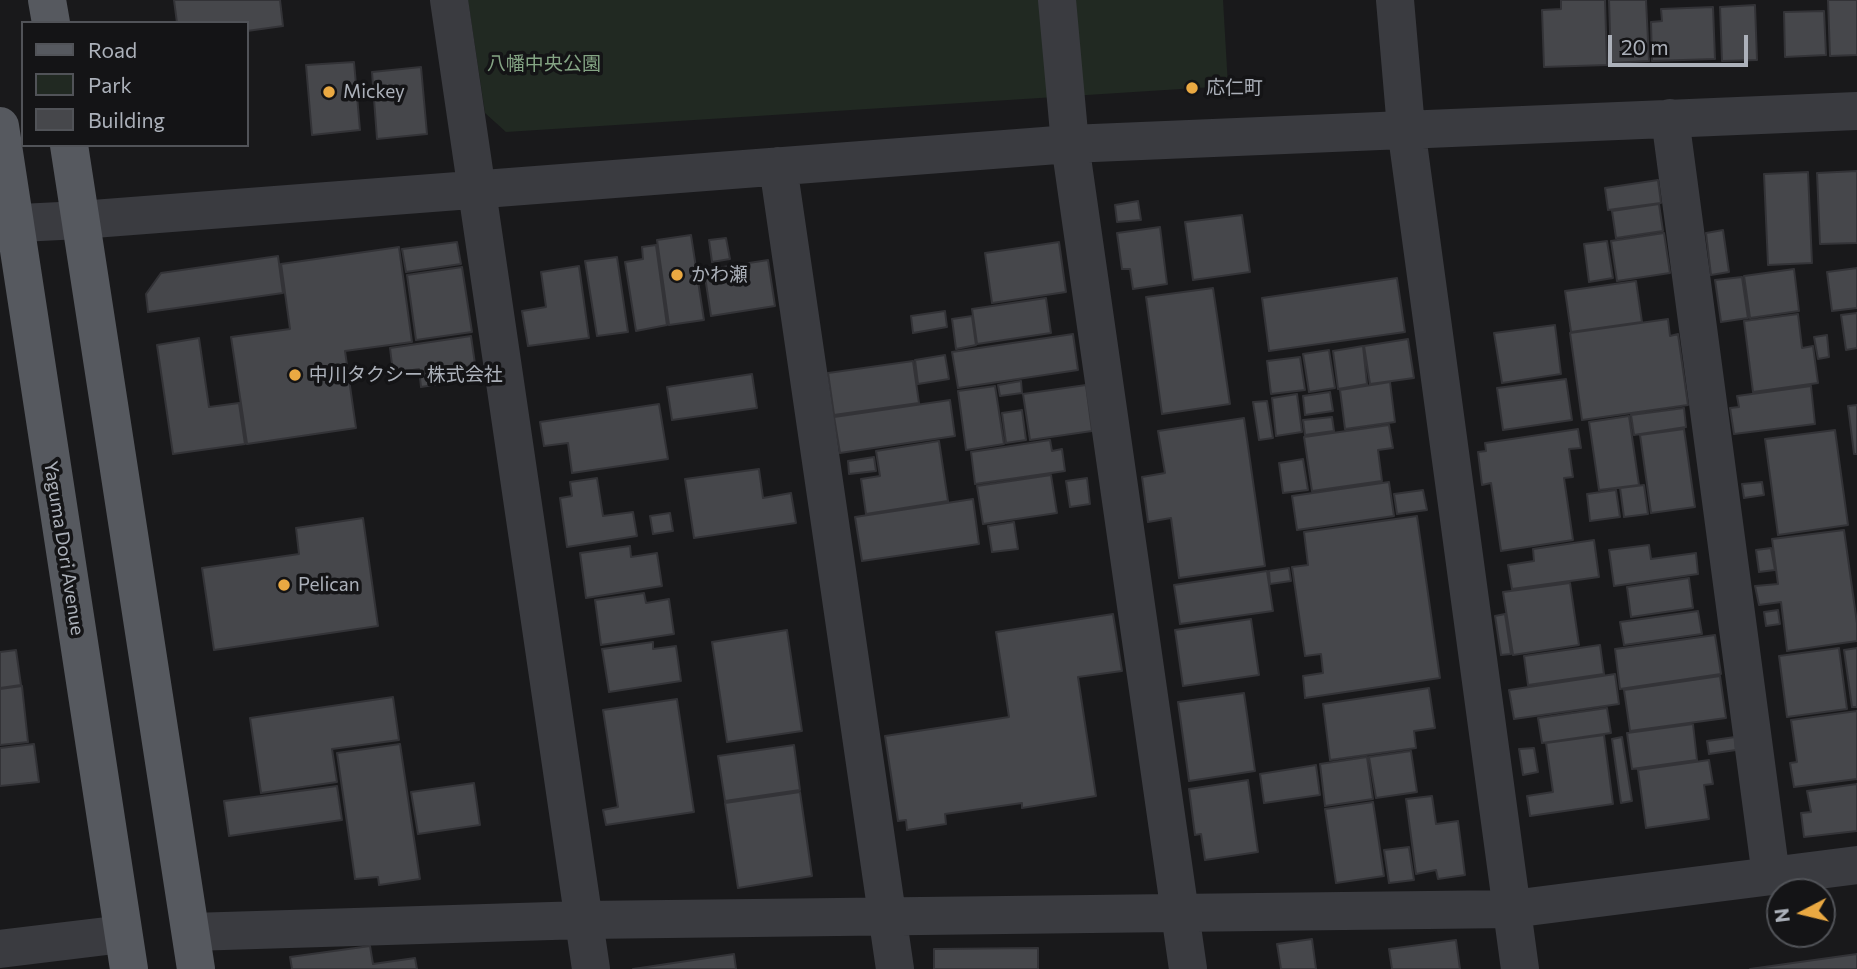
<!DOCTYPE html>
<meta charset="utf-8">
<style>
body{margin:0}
#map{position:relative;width:1857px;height:969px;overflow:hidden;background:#19191b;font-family:Commissioner,sans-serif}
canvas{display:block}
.legend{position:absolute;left:21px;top:21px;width:228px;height:126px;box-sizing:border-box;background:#141416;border:2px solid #515358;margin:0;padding:9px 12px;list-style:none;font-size:21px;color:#acb1ba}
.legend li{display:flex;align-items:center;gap:14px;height:35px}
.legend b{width:35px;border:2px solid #515358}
.north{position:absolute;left:1766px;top:878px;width:70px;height:70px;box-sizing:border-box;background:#141416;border:2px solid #515358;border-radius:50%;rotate:263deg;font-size:19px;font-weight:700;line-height:28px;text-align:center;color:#acb1ba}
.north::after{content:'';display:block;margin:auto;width:24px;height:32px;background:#eaa942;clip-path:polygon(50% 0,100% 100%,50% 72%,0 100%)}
.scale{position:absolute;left:1608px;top:35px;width:140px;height:32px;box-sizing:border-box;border:4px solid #acb1ba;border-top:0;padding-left:9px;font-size:21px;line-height:24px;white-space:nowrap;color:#acb1ba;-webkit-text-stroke:5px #141416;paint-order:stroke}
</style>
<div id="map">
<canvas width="1857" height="969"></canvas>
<ul class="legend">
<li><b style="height:9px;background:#56595f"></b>Road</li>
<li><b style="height:19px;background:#212922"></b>Park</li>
<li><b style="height:19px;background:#46474b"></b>Building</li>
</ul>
<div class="north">N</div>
<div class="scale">20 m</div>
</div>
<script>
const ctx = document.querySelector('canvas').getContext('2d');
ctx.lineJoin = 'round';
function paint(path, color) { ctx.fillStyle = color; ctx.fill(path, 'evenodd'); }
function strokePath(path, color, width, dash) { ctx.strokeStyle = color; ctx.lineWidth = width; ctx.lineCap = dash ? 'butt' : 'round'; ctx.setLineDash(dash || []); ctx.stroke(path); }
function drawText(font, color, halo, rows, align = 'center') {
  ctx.font = font + ' Commissioner,"Noto Sans JP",sans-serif'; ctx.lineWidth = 7; ctx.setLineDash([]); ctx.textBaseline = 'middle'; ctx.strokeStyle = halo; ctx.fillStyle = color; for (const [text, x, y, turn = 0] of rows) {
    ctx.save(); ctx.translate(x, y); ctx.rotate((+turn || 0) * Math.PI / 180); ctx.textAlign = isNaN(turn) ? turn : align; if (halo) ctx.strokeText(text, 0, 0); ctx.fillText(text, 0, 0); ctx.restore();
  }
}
const green = new Path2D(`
 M468 0H1223L1228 86 506 132 485 113Z`);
const building = new Path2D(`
 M174 0H280L283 26 247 31V23H177Z
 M1561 0H1605L1607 65 1544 67 1542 10 1561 9Z
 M1609 0H1646L1649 61 1611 63Z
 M1828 0H1857V55L1830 56Z
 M1755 5 1757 60 1722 61 1720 7Z
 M1713 7 1715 59 1652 61 1651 22 1662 21 1661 9Z
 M1824 11 1826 55 1785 57 1784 12Z
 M354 62 360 130 312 135 306 65Z
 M421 67 427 134 377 139 372 72Z
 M1857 171V243L1820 244 1817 173Z
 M1808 172 1812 263 1768 265 1764 174Z
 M1658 180 1661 203 1608 210 1605 188Z
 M1138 201 1141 220 1117 222 1115 205Z
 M1659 204 1663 231 1616 238 1612 211Z
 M1242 215 1250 272 1193 280 1185 222Z
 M1160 227 1167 284 1133 289 1130 269H1122L1117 233Z
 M1723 230 1729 272 1711 275 1706 233Z
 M1664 233 1670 273 1617 281 1611 241Z
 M691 235 704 320 669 325 657 240Z
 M726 238 730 259 712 262 709 240Z
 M1607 241 1613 278 1589 282 1584 244Z
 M457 242 461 264 406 272 402 249Z
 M1059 242 1066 292 992 303 985 253Z
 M656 245 667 325 636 331 625 262 643 259 642 247Z
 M399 247 412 342 345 351 356 428 247 444 231 337 290 329 281 264Z
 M278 256 283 293 148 312 146 294 161 273Z
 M617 257 628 332 597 336 585 261Z
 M768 260 775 306 711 316 704 270Z
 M579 266 589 338 528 346 522 311 546 307 541 272Z
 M462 267 472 332 416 340 407 275Z
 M1857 268V308L1832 311 1827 272Z
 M1794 269 1799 311 1750 318 1744 276Z
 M1742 277 1748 318 1721 322 1715 280Z
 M1397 278 1405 332 1269 351 1262 298Z
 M1636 281 1642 322 1571 332 1565 291Z
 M1213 288 1230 404 1162 414 1146 297Z
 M1046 298 1051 333 977 344 972 309Z
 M945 311 947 327 913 333 911 316Z
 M1857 313V348L1846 350 1841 315Z
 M1798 314 1802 348 1813 346 1818 383 1753 392 1744 321Z
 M972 316 976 345 956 349 952 319Z
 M1668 319 1670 336 1678 334 1688 405 1582 420 1570 333Z
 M1555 325 1561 374 1502 383 1494 333Z
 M1073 334 1078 370 958 388 952 352Z
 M1827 335 1829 357 1818 359 1814 337Z
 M471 336 477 378 421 387 419 369 393 373 390 348Z
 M199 338 209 407 239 403 245 444 173 454 157 345Z
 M1408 339 1414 378 1370 384 1364 346Z
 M1363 346 1367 384 1338 389 1333 351Z
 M1329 350 1335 388 1309 392 1303 354Z
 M945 355 949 379 918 384 915 360Z
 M1300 357 1305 390 1271 394 1267 361Z
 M913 361 919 403 834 415 828 373Z
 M752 374 757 408 672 420 667 387Z
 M1566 379 1572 420 1503 430 1497 388Z
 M1021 381 1022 393 1000 396 998 385Z
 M1390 382 1395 422 1345 429 1340 390Z
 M1086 385 1092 431 1030 440 1023 394Z
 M995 386 1004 444 966 450 958 391Z
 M1811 386 1815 424 1734 434 1730 408 1739 407 1737 396Z
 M1330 392 1333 411 1305 415 1303 396Z
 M1297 394 1302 432 1276 436 1272 398Z
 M950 400 955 436 840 453 834 417Z
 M1267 401 1273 438 1259 440 1253 402Z
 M659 404 668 459 572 473 568 443 544 446 540 422Z
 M1857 405V454H1854L1848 406Z
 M1684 408 1686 427 1634 435 1631 415Z
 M1022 410 1026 440 1006 443 1002 413Z
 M1629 416 1639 485 1599 490 1589 422Z
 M1332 417 1334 431 1305 435 1303 420Z
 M1244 418 1265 566 1179 578 1171 518 1148 522 1142 477 1165 473 1158 431Z
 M1389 425 1393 448 1378 450 1382 481 1312 491 1304 437Z
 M1578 429 1581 448 1569 449 1573 477 1564 478 1573 540 1501 551 1491 483 1482 485 1478 452 1486 451 1485 443Z
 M1684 429 1695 507 1651 513 1640 435Z
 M1835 430 1848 525 1778 535 1765 439Z
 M1050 440 1052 451 1062 449 1065 471 975 484 971 452Z
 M939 441 948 501 866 514 861 479 880 476 876 451Z
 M874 457 876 471 849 474 848 461Z
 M1303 459 1308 490 1283 493 1279 463Z
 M759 469 763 498 791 493 796 523 694 538 685 479Z
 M1051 475 1057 513 983 524 977 486Z
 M597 478 603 516 633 512 637 536 567 547 560 498 572 496 570 482Z
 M1087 478 1090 504 1070 507 1066 481Z
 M1389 482 1394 516 1297 530 1292 496Z
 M1762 482 1764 495 1744 498 1742 484Z
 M1644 485 1648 514 1624 517 1620 488Z
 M1423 490 1427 510 1397 514 1394 494Z
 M1616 490 1620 517 1590 521 1587 494Z
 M973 499 979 544 862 561 855 517Z
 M670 513 673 531 653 534 650 516Z
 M1417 516 1440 678 1305 698 1303 676 1323 673 1321 654 1305 656 1292 567 1308 565 1304 532Z
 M363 518 378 626 214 650 202 568 299 554 296 528Z
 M1014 522 1018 549 992 552 988 526Z
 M1844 530 1857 623V641L1787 651 1781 602 1759 605 1755 586 1778 584 1772 539Z
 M1594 540 1599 577 1512 589 1508 565 1534 561 1533 549Z
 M1649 545 1651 559 1696 553 1698 574 1614 586 1609 550Z
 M630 546 631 557 657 553 662 586 586 598 580 553Z
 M1771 548 1775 570 1759 572 1756 550Z
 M1289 568 1291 581 1270 584 1269 571Z
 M1267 571 1273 611 1180 624 1174 585Z
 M1689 578 1693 608 1631 617 1627 587Z
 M1570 583 1579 645 1513 655 1503 592Z
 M644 593 646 603 669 599 674 634 601 645 595 600Z
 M1778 610 1780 624 1766 626 1764 612Z
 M1698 611 1702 634 1624 645 1620 622Z
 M1113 614 1122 671 1078 677 1096 796 1022 808V803L945 814 946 824 907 830 906 820 898 821 885 736 1009 717 996 632Z
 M1505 614 1511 654 1501 655 1495 616Z
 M1251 619 1259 675 1183 686 1175 630Z
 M787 630 802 731 727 742 712 642Z
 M1715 635 1721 674 1620 689 1615 649Z
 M653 642V649L676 646 681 681 609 692 602 649Z
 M1600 645 1604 674 1528 685 1524 656Z
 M1839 648 1847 709 1787 717 1779 656Z
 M1857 648V707H1852L1844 650Z
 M16 650 21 685 0 688V652Z
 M1615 674 1619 704 1514 719 1509 690Z
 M1720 676 1726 718 1630 731 1624 690Z
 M22 686 28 742 0 745V689Z
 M1429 688 1435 728 1414 731 1416 748 1330 760 1323 704Z
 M1244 693 1255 771 1189 781 1178 702Z
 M393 697 399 740 332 749 337 782 261 793 250 718Z
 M677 699 694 812 606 825 603 810 618 807 603 710Z
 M1607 708 1611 733 1542 743 1538 718Z
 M1857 711V779L1794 787 1790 763 1797 762 1791 720Z
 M1693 724 1697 760 1632 769 1627 733Z
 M1604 735 1613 804 1530 816 1527 796 1553 792 1546 743Z
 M1622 737 1632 801 1621 803 1612 739Z
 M1735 737 1736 750 1709 754 1707 741Z
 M34 744 39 782 0 786V748Z
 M400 744 420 879 379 885 378 877 355 879 337 753Z
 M794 745 800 790 725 801 718 756Z
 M1534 748 1538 772 1523 775 1519 749Z
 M1411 751 1417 792 1376 798 1369 757Z
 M1367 757 1373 799 1325 806 1320 764Z
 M1709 760 1713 784 1704 785 1709 819 1646 828 1638 770Z
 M1316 765 1320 795 1264 803 1260 774Z
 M1248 780 1258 852 1205 860 1201 834 1195 835 1189 789Z
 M474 783 480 825 418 834 411 792Z
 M1857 784V831L1804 837 1801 813 1811 812 1807 791Z
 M337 786 342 820 229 836 224 801Z
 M800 792 812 876 738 888 725 803Z
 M1432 796 1436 824 1458 821 1465 875 1438 879 1436 870 1416 874 1406 799Z
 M1373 802 1384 876 1336 883 1325 809Z
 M1409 847 1414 880 1389 883 1384 850Z
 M1312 939 1316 969H1281L1277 944Z
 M1456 940 1460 969H1392L1389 949Z
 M370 946 373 964 415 958 417 969H292L290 957Z
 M1038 948V969H934V949Z
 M734 954 736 969H633Z
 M1857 954V969H1750Z`);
const minor = new Path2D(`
 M449 0 591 969
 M1057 0 1070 144 1188 969
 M1395 0 1406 128 1520 969
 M1670 118 1771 876
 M778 166 895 969
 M0 224 80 220 1070 144 1857 111
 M191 932 584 920 1512 909 1857 865
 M0 949 123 934`);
const major = new Path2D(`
 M47 0 51 23
 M0 126 129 969
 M69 145 196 969`);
const markers = [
 [1192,88,7,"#eaa942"],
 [329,92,7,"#eaa942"],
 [677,275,7,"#eaa942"],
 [295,375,7,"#eaa942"],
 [284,585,7,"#eaa942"]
];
const parkNames = [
 ["八幡中央公園",544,64]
];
const poiNames = [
 ["応仁町",1206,88],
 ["Mickey",343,92],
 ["かわ瀬",691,275],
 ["中川タクシー 株式会社",309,375],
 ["Pelican",298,585]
];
const streetNames = [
 ["Yaguma Dori Avenue",64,548,81]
];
paint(green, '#212922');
paint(building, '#46474b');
strokePath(building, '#333337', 2);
strokePath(minor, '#3a3b40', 38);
strokePath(major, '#56595f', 38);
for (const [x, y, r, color] of markers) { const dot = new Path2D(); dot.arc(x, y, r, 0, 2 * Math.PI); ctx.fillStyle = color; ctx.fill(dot); strokePath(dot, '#141416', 2.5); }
drawText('19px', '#84a484', '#141416', parkNames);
drawText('19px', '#acb1ba', '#141416', poiNames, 'left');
drawText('19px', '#acb1ba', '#141416', streetNames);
</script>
